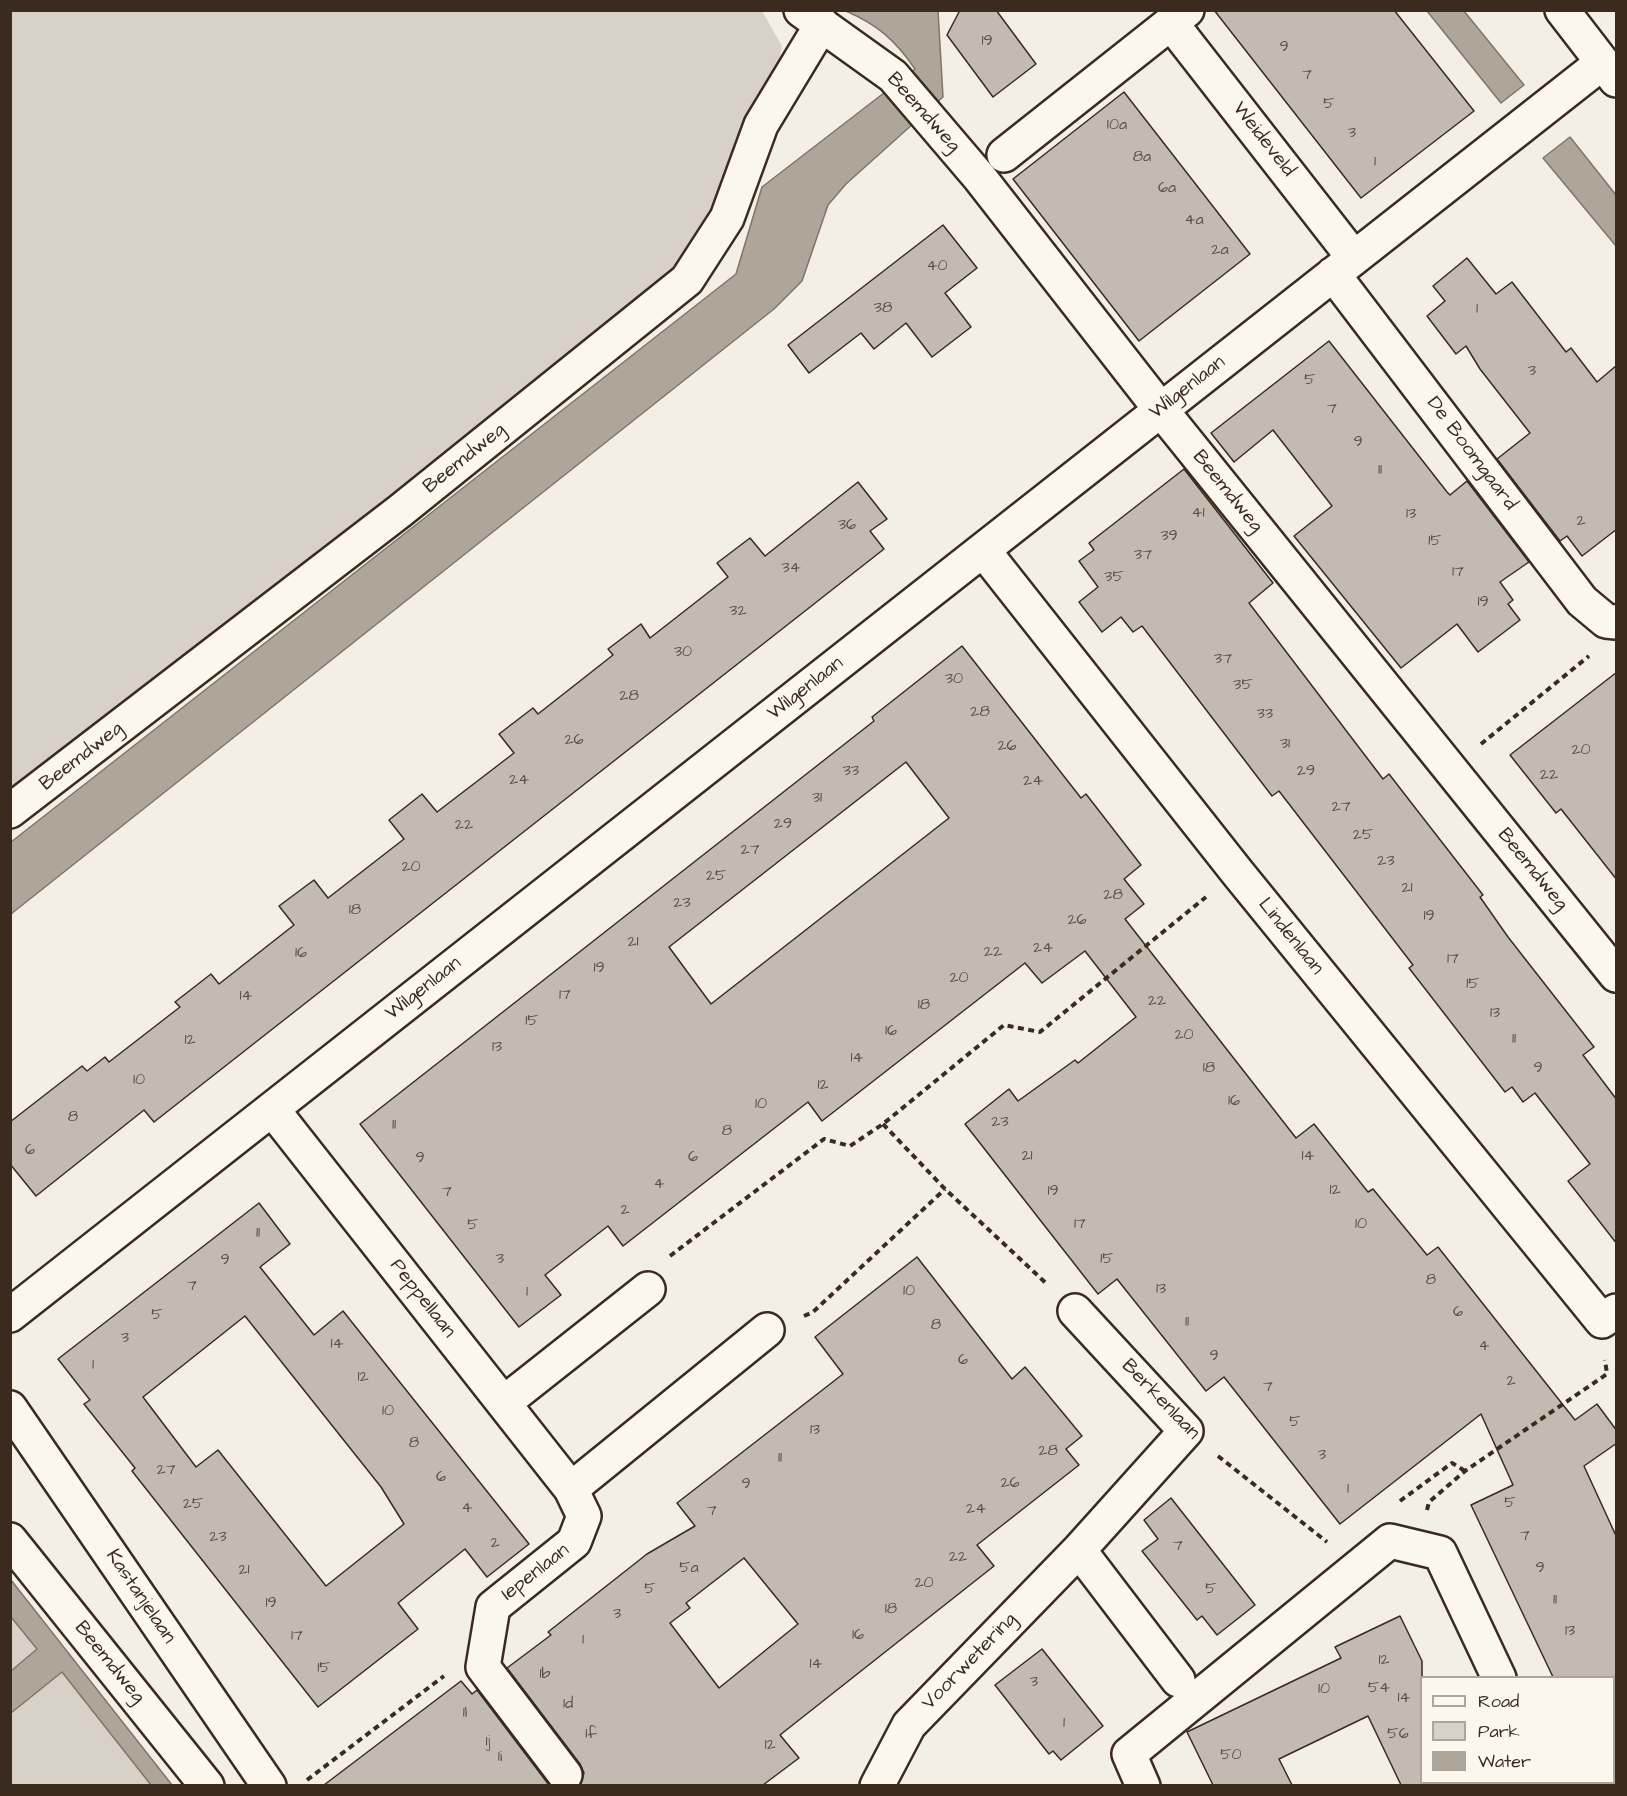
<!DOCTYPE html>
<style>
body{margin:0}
#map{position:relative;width:1627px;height:1796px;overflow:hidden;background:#f3efe4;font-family:"Architects Daughter",sans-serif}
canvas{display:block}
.frame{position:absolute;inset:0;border:12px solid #3b2a1e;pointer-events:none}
.legend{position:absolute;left:1420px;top:1676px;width:195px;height:108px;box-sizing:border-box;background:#fbf7ec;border:2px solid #aea59a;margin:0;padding:8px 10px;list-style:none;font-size:18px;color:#3b2a1e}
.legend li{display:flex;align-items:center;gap:12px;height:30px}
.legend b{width:30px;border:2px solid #aea59a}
</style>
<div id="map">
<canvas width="1627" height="1796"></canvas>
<div class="frame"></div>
<ul class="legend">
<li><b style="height:8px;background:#fbf7ec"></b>Road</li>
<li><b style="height:16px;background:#d8d1c6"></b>Park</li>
<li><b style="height:16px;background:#afa69a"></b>Water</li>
</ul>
</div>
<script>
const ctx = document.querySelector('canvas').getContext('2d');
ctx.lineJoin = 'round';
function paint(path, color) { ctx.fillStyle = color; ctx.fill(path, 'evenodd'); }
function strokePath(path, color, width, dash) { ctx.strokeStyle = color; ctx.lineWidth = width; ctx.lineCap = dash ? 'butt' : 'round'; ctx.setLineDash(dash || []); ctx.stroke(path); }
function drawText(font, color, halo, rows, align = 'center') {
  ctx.font = font + ' "Architects Daughter",sans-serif'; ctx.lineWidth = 4.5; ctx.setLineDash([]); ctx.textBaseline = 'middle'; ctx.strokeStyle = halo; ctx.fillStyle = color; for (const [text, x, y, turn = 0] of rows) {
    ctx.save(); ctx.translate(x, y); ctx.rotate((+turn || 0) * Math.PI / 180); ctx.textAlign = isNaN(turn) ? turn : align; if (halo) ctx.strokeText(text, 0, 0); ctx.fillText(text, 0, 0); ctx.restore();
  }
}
const green = new Path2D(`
 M11 11H762L782 46 779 62 751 121 711 245 11 791Z
 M10 1617 37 1649 11 1671H10Z
 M62 1672 151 1785 11 1786V1713Z`);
const water = new Path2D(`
 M846 11H938L943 97 846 184 828 205 802 281 774 309 11 914V842L736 274 762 187 915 69C895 40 878 25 846 11Z
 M1427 11H1464L1524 85 1501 103Z
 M1570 137 1616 195V246L1543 158Z
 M10 1580H11L172 1785H151L62 1672 11 1713V1671L37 1649 11 1617Z`);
const building = new Path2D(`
 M960 10H996L1036 64 993 97 947 35Z
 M1214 10H1394L1474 111 1361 198Z
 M1124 92 1250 254 1139 341 1013 179Z
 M943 225 977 268 945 293 971 327 932 357 906 323 874 349 861 333 809 373 788 345Z
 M1467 258 1496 294 1512 282 1566 352 1571 348 1597 382 1617 365V529L1582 556 1567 536 1560 541 1497 459 1530 433 1480 369 1466 346 1456 354 1427 316 1445 301 1433 286Z
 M1329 341 1447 492 1450 495 1467 481 1529 562 1500 582 1513 600 1508 604 1520 620 1478 652 1457 624 1401 668 1294 536 1332 506 1273 430 1234 462 1211 433Z
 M1184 469 1273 583 1249 603 1383 779 1389 774 1413 805 1483 895 1480 897 1508 937 1594 1047 1583 1055 1617 1100V1244L1568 1181 1590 1164 1535 1093 1523 1102 1512 1087 1505 1092 1409 968 1413 965 1279 791 1272 796 1142 626 1133 632 1121 617 1102 632 1079 602 1098 587 1079 561 1094 550 1089 543Z
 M858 482 887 519 870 531 884 549 154 1122 144 1110 36 1196 10 1164V1122L82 1066 87 1071 105 1057 109 1062 180 1007 175 1002 211 974 219 984 294 925 279 906 314 880 328 898 404 839 389 820 422 794 437 812 514 753 499 734 533 708 538 714 613 655 608 649 641 624 650 638 728 577 717 563 750 538 765 556Z
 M962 646 1081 798 1086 794 1141 865 1124 879 1144 904 1125 919 1296 1138 1314 1124 1368 1192 1373 1189 1427 1255 1438 1247 1575 1420 1597 1404 1617 1431V1443L1584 1466 1617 1538V1677H1553L1471 1505 1513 1485 1481 1414 1340 1524 1224 1377 1206 1391 1117 1279 1098 1294 965 1124 1009 1089 1018 1101 1075 1060 1078 1063 1136 1017 1085 951 1042 983 1025 963 822 1121 808 1102 623 1246 608 1226 545 1275 561 1295 519 1327 360 1124 874 721 872 717ZM906 762 949 818 711 1004 669 947Z
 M1617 672V880L1561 809 1556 813 1510 755Z
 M259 1203 290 1244 260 1267 314 1335 343 1311 529 1544 487 1577 465 1549 398 1603 418 1629 318 1707 132 1471 135 1468 84 1404 90 1400 58 1359ZM245 1316 381 1487 404 1524 326 1586 218 1450 196 1467 143 1397Z
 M917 1257 1012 1379 1025 1367 1082 1436 1066 1449 1079 1465 977 1545 994 1566 780 1735 799 1758 763 1785H580L584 1773 580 1764 507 1668 551 1635 548 1632 647 1554 695 1526 677 1503 843 1374 815 1337ZM744 1558 798 1624 719 1688 670 1623 690 1608 686 1603Z
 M1171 1498 1255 1605 1217 1635 1202 1616 1197 1620 1142 1551 1158 1539 1144 1520Z
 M1400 1616 1422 1661V1785H1401L1368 1716 1279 1759 1292 1785H1213L1187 1732 1341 1658 1335 1647Z
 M1042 1649 1103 1726 1061 1760 1053 1751 1049 1754 995 1685Z
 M461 1681 472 1694 477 1690 549 1785H324Z`);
const path = new Path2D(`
 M1481 744 1589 656
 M883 1124 945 1189 1048 1285
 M670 1256 824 1139 850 1146 883 1124 1004 1025 1040 1032 1206 897
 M804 1316 813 1312 945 1189
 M1218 1456 1327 1542
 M1400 1501 1452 1463 1465 1471
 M1427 1510 1429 1502 1465 1471 1607 1374 1605 1360
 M307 1780 444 1676`);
const minor = new Path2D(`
 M801 10 893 76 980 178 1161 410 1616 975
 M1562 10 1616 80
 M1171 23 1354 258
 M1004 155 1187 10
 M1333 274 1582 601 1606 621 1616 622
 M983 550 1237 872 1602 1321 1616 1311
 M10 811 400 511 687 280 727 218 761 125 822 24
 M272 1109 571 1489
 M10 1315 1602 63
 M505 1402 648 1289
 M10 1408 269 1786
 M10 1540 207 1786
 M1079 1550 1178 1680
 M565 1775 483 1667 493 1607 574 1542 584 1516 571 1489 767 1330
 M1549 1782 1551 1786
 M877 1786 909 1725 1079 1550 1186 1431 1075 1311
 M1143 1786 1129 1754 1390 1541 1440 1553 1499 1678`);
const numberNames = [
 ["19",987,42],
 ["9",1284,48],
 ["7",1307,76],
 ["5",1329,105],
 ["10a",1117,126],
 ["3",1352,134],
 ["8a",1142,158],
 ["1",1375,163],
 ["6a",1167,189],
 ["4a",1194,221],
 ["2a",1220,251],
 ["40",937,267],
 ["38",883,309],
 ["1",1477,310],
 ["3",1532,372],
 ["5",1310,381],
 ["7",1332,410],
 ["9",1358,443],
 ["11",1380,471],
 ["41",1198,514],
 ["13",1411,515],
 ["2",1581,522],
 ["36",847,526],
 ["39",1169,537],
 ["15",1435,542],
 ["37",1143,556],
 ["34",791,569],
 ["17",1458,573],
 ["35",1114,578],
 ["19",1483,603],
 ["32",738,612],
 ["30",683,653],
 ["37",1223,660],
 ["30",954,680],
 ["35",1243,686],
 ["28",629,697],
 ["28",980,713],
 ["33",1265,715],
 ["26",574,741],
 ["31",1285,745],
 ["26",1007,747],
 ["20",1581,751],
 ["33",851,772],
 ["29",1306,772],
 ["22",1549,776],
 ["24",519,781],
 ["24",1033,782],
 ["31",817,799],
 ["27",1341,808],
 ["29",783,825],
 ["22",464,826],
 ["25",1363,836],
 ["27",750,851],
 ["23",1386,862],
 ["20",411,868],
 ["25",716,877],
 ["21",1407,889],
 ["28",1113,896],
 ["23",682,904],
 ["18",355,911],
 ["19",1429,917],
 ["26",1077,921],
 ["21",633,943],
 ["24",1043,949],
 ["22",993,953],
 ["16",301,954],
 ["17",1453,960],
 ["19",599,969],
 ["20",959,979],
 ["15",1473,985],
 ["17",565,996],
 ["14",246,997],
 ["22",1157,1002],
 ["18",924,1006],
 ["13",1495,1014],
 ["15",532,1022],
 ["16",891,1032],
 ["20",1184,1036],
 ["11",1514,1040],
 ["12",190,1041],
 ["13",497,1048],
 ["14",857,1059],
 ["18",1209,1069],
 ["9",1538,1069],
 ["10",139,1081],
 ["12",823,1086],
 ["16",1234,1102],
 ["10",761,1105],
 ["8",73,1118],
 ["23",1000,1123],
 ["11",394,1126],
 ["8",727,1132],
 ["6",30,1151],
 ["21",1027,1157],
 ["14",1308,1157],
 ["6",693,1158],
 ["9",420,1159],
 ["4",659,1185],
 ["12",1335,1191],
 ["19",1053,1192],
 ["7",447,1193],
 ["2",625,1211],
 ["17",1080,1225],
 ["10",1361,1225],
 ["5",473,1226],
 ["11",258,1234],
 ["3",500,1260],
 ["15",1107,1260],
 ["9",225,1261],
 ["8",1431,1281],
 ["7",192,1287],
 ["13",1161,1290],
 ["10",909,1292],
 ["1",527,1293],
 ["6",1458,1313],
 ["5",157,1316],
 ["11",1187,1323],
 ["8",936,1326],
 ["3",125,1339],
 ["14",337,1345],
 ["4",1484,1347],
 ["9",1214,1357],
 ["6",963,1361],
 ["1",93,1366],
 ["12",363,1378],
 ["2",1511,1382],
 ["7",1268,1388],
 ["10",388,1412],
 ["5",1295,1423],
 ["13",815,1431],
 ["8",414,1444],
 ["28",1048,1452],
 ["3",1322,1456],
 ["11",780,1459],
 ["27",166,1471],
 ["6",441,1478],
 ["26",1010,1484],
 ["9",746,1485],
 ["1",1348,1490],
 ["5",1510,1504],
 ["25",193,1505],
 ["4",467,1509],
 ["24",976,1510],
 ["7",712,1512],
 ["7",1525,1537],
 ["23",218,1538],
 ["2",495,1544],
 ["7",1178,1547],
 ["22",958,1558],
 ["5a",689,1569],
 ["9",1540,1569],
 ["21",244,1571],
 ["20",924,1584],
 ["5",650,1590],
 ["5",1211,1590],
 ["11",1555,1601],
 ["19",271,1604],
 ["18",891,1610],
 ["3",617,1615],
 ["13",1570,1632],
 ["16",858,1636],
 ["17",297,1637],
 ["1",583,1641],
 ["12",1384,1661],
 ["14",816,1665],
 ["15",324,1669],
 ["1b",545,1675],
 ["3",1034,1683],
 ["54",1379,1689],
 ["10",1324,1690],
 ["14",1404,1699],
 ["1d",568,1705],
 ["1l",465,1714],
 ["1",1064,1724],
 ["1f",591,1735],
 ["56",1398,1735],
 ["1j",488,1743],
 ["12",770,1746],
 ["50",1231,1756],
 ["1i",500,1758]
];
const streetNames = [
 ["Beemdweg",923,113,48],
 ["Weideveld",1263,140,52],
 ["Wilgenlaan",1188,388,-38],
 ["De Boomgaard",1471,454,53],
 ["Beemdweg",465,459,-39],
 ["Beemdweg",1227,492,51],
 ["Wilgenlaan",806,689,-38],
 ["Beemdweg",82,757,-38],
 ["Beemdweg",1532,870,51],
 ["Lindenlaan",1290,937,51],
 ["Wilgenlaan",424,989,-38],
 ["Peppellaan",422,1299,52],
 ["Berkenlaan",1160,1400,46],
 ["Iepenlaan",536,1573,-38],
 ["Kastanjelaan",140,1597,56],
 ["Voorwetering",970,1662,-46],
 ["Beemdweg",109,1663,51]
];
paint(green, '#d8d1c6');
paint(water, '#afa69a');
strokePath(water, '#817468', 1.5);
paint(building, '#c3bbb0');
strokePath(building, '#3b2a1e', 1.5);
strokePath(minor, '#3b2a1e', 38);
strokePath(path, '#3b2a1e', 4, [6, 4.5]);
strokePath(minor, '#fbf7ec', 33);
drawText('16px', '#5d4e42', null, numberNames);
drawText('20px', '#3b2a1e', '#fbf7ec', streetNames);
</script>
